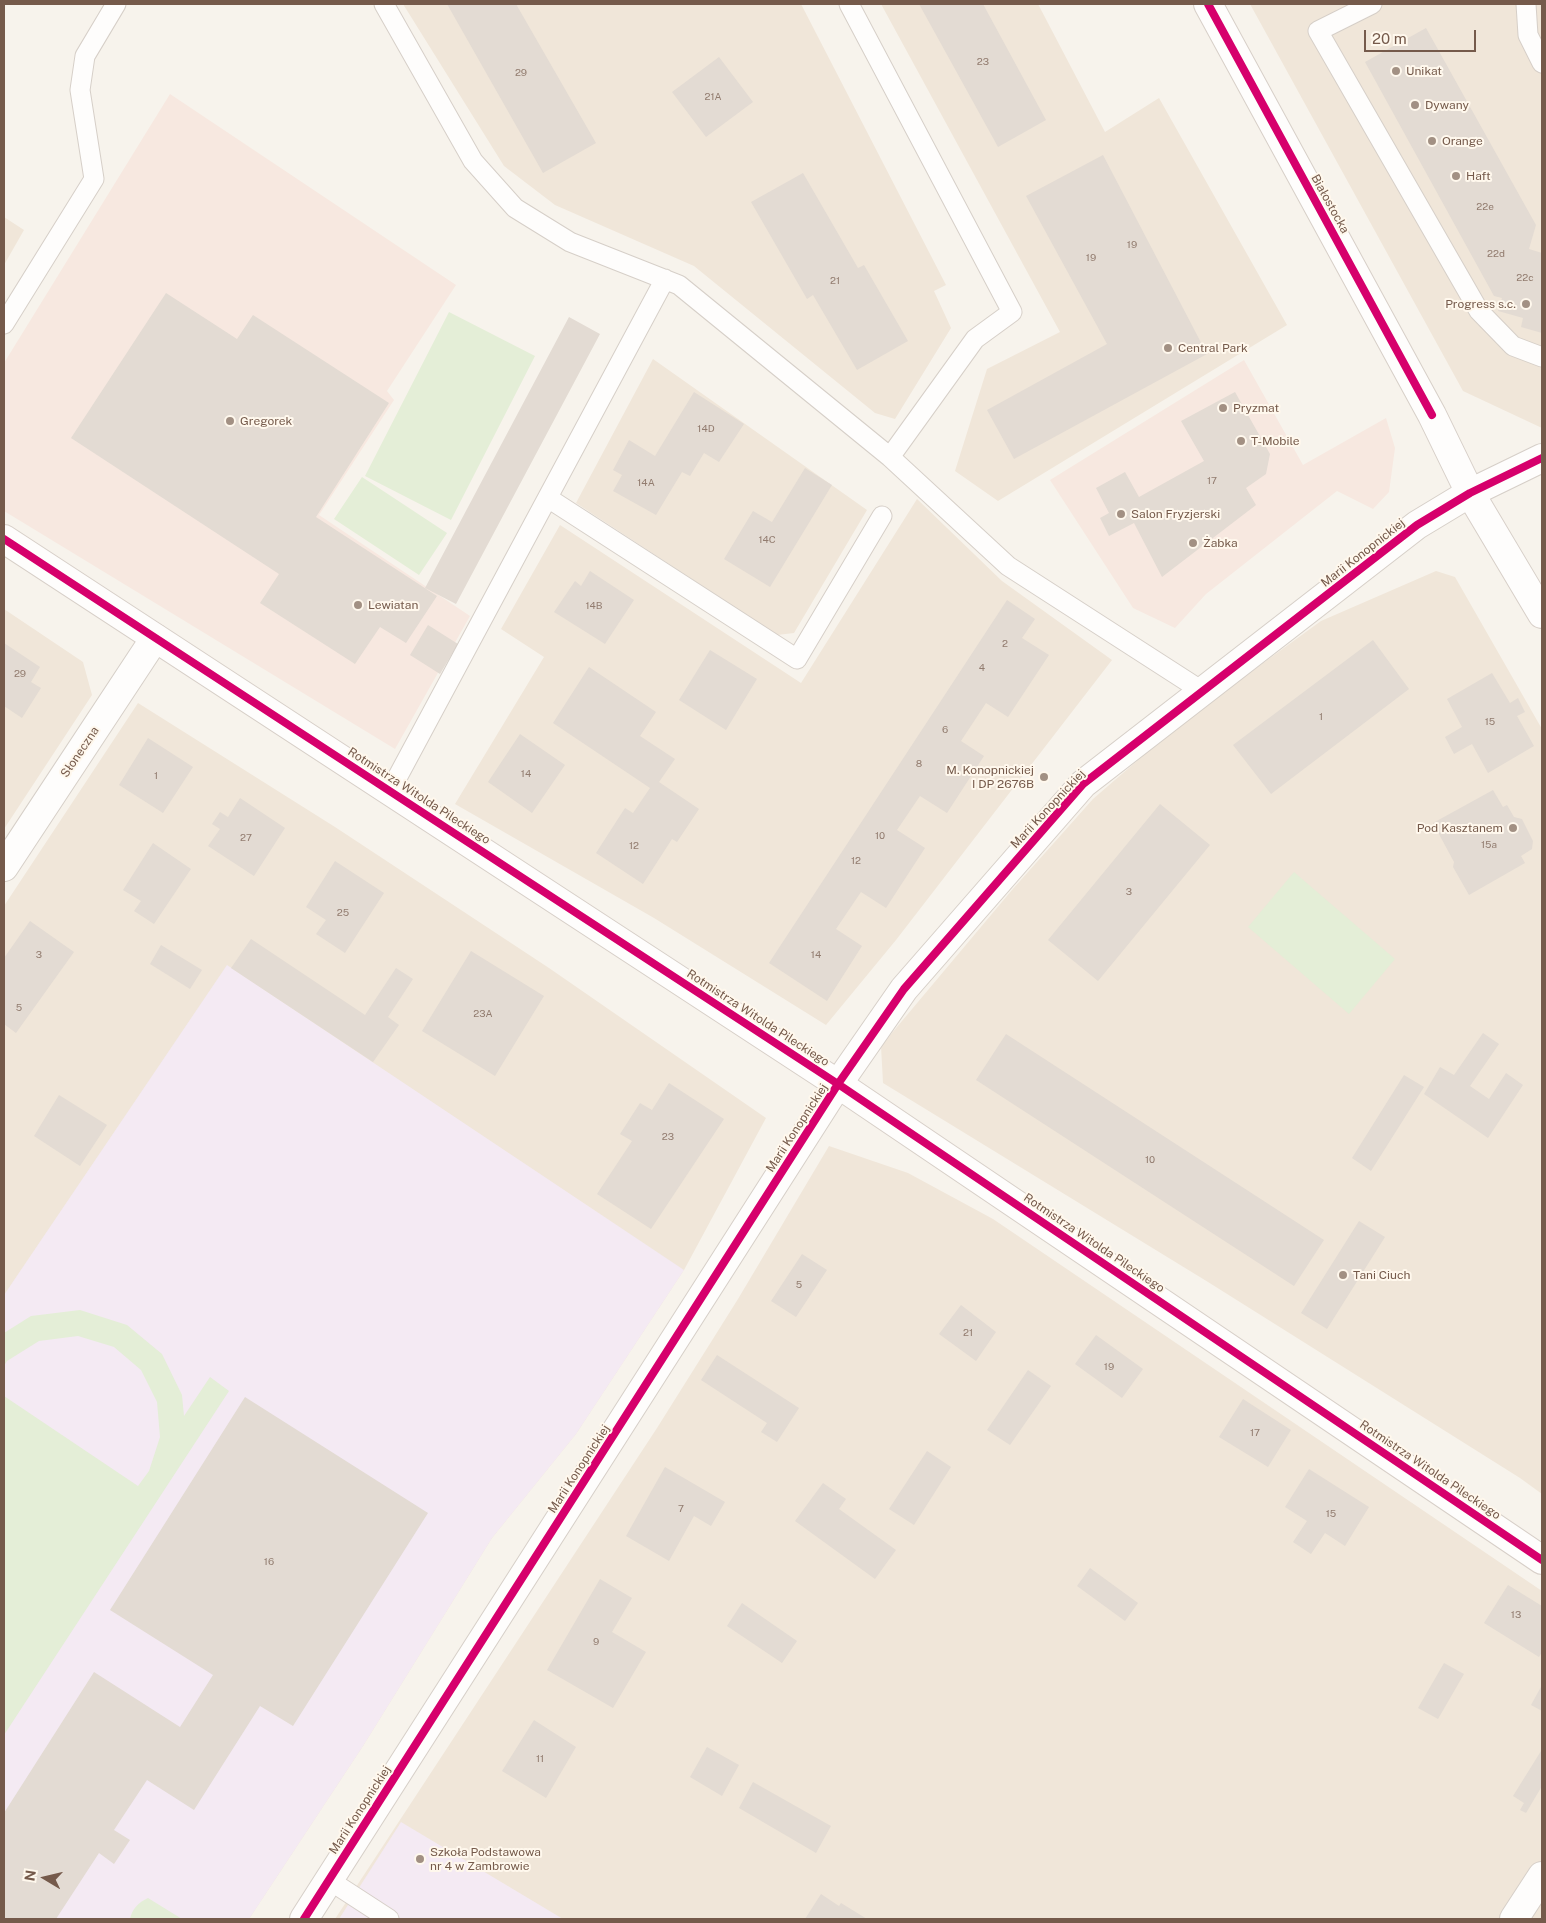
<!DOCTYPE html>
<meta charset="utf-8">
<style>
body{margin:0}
#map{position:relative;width:1546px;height:1923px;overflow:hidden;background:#f7f3ec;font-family:"Public Sans",sans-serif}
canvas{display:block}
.frame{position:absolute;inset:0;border:5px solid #755a4b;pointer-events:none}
.north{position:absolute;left:20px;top:1853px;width:50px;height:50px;-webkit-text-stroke:4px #fff8ed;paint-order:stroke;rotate:279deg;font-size:14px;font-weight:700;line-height:20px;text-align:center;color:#755a4b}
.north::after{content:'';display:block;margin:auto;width:18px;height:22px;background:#755a4b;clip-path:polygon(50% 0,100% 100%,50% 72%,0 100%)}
.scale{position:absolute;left:1364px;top:30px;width:112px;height:22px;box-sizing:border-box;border:2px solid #755a4b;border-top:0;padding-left:6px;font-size:15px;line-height:18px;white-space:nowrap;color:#755a4b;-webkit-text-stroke:4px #fff8ed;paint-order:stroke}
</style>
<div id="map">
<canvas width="1546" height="1923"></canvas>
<div class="frame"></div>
<div class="north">N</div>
<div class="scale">20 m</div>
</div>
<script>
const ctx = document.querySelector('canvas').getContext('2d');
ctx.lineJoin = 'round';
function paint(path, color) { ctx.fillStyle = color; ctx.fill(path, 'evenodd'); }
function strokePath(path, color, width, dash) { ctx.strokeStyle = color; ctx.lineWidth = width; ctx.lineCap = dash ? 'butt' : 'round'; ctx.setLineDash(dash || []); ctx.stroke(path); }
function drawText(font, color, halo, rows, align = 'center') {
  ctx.font = font + ' "Public Sans",sans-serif'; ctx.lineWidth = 4; ctx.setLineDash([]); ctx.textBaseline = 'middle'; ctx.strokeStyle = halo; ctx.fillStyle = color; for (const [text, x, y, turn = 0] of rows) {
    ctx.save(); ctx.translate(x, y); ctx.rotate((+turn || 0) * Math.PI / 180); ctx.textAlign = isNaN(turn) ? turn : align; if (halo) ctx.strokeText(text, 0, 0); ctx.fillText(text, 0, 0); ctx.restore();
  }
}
const residential = new Path2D(`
 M403 4H801L946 285 934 291 951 328 895 419 875 413 694 266 555 205 504 166Z
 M881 4H1038L1105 132 1159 98 1287 325 998 501 955 471 987 369 1060 332Z
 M1250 4H1542V428L1463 391Z
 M4 217 24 230 4 265Z
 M653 359 867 510 794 633 777 635 576 503Z
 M917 499 1002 581 1112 660 896 940 826 1025 654 918 455 804 544 657 501 629 560 525 801 683Z
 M1436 571 1455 577 1542 729V1494L1520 1478 1208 1282 883 1083 881 1046 1012 890 1093 799 1182 722 1321 621Z
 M4 609 83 662 92 695 4 829Z
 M138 703 335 827 549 968 766 1118 684 1270 576 1434 492 1538 363 1746 249 1919H4V906Z
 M829 1146 908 1173 993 1219 1542 1591V1919H335L657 1428 738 1299Z`);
const commercial = new Path2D(`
 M170 94 456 285 387 391 394 400 319 515 470 616 395 749 4 511V363Z
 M1244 360 1303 465 1386 418 1395 448 1389 492 1373 509 1337 491 1206 594 1175 628 1133 608 1050 480Z`);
const education = new Path2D(`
 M227 965 684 1270 576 1434 492 1538 363 1746 249 1919H4V1295Z
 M401 1822 563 1919H339Z`);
const green = new Path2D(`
 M449 312 535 356 451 520 365 476Z
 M362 477 447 533 419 575 334 519Z
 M1294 872 1395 959 1349 1014 1248 927Z
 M80 1310 127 1325 162 1354 182 1395 184 1416 210 1377 229 1391 4 1735V1396L138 1486 149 1471 160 1437 157 1402 141 1370 114 1347 78 1336 39 1341 7 1361 4 1366V1333L31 1316Z
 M148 1898 182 1919H130C132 1909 139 1902 148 1898Z`);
const building = new Path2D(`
 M447 4H516L596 143 543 173Z
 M919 4H983L1046 120 998 147Z
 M1426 28 1536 225 1529 249 1542 253V333L1521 327 1523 318 1498 311 1502 298 1494 296 1365 62Z
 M719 57 753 102 706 137 672 92Z
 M1103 155 1207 354 1014 459 987 410 1107 344 1026 196Z
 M803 173 858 268 864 265 908 341 857 370 813 295 807 299 751 202Z
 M166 293 237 339 253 315 389 403 316 517 437 596 406 643 380 627 355 664 260 603 279 574 71 438Z
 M569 317 600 334 456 604 425 588Z
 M694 392 744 424 719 462 704 453 690 476 682 472 656 515 613 491 622 475 613 470 629 440 655 456Z
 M1235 392 1270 454 1266 474 1246 488 1256 505 1162 577 1134 523 1109 536 1100 518 1109 513 1096 488 1125 472 1139 497 1204 461 1181 421Z
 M805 468 832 485 770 587 724 559 753 511 772 522Z
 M590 571 634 600 605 644 554 612 575 581 581 586Z
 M1007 600 1035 619 1022 638 1049 655 1008 717 986 703 961 741 984 756 947 813 920 796 897 830 925 848 886 908 861 892 836 929 862 946 827 1001 769 963Z
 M428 625 458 644 440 674 410 655Z
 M1373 640 1409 689 1271 794 1233 745Z
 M4 643 40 667 31 682 41 688 22 718 4 706Z
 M710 650 757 679 726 730 679 700Z
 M589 667 656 712 640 736 675 759 659 782 699 809 677 842 672 839 643 884 596 853 625 808 633 813 650 788 553 723Z
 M1492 673 1510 703 1518 698 1525 712 1517 716 1534 746 1488 773 1472 744 1454 754 1445 737 1462 727 1447 699Z
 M520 734 565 765 532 813 488 782Z
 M148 738 193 767 163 813 119 785Z
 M1493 790 1503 807 1507 805 1514 817 1522 819 1533 841 1532 849 1521 856 1525 863 1469 895 1453 867 1454 862 1433 823Z
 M240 798 285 828 254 876 208 846 220 829 212 824 220 812 228 817Z
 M1160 804 1210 845 1098 981 1048 940Z
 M153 843 191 869 154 924 134 911 141 901 123 890Z
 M335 861 384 893 345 953 316 934 326 920 306 907Z
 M30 921 74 952 16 1033 4 1024V958Z
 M251 939 365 1015 396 968 413 979 388 1017 399 1025 373 1062 231 968Z
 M161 945 202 970 190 989 150 964Z
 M471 951 544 996 495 1076 422 1031Z
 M1483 1033 1499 1044 1470 1086 1489 1099 1506 1073 1523 1085 1488 1138 1424 1094 1440 1067 1454 1075Z
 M1006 1034 1324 1240 1294 1286 976 1080Z
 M1404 1075 1424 1087 1371 1171 1352 1158Z
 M669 1083 724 1119 651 1229 597 1194 632 1141 620 1134 640 1103 652 1110Z
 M59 1095 107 1125 80 1166 34 1136Z
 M1359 1221 1385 1237 1327 1329 1301 1313Z
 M802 1254 827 1270 796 1317 771 1301Z
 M961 1305 996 1332 976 1361 939 1334Z
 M1096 1335 1143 1369 1122 1398 1075 1364Z
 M717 1355 799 1408 777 1442 761 1432 767 1423 701 1380Z
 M1028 1370 1051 1386 1010 1445 987 1430Z
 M245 1397 428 1513 293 1726 260 1706 194 1810 147 1780 114 1830 130 1840 114 1864 99 1853 56 1919H4V1813L94 1672 180 1727 213 1675 110 1610Z
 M1243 1399 1291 1430 1268 1467 1219 1437Z
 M927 1451 951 1467 914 1525 889 1509Z
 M665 1467 725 1502 711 1526 694 1516 669 1561 626 1536Z
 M1309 1469 1369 1507 1345 1546 1325 1533 1311 1554 1293 1542 1307 1521 1285 1507Z
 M823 1483 846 1499 839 1509 896 1550 875 1579 795 1521Z
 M1090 1568 1138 1603 1125 1621 1077 1586Z
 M600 1579 632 1598 612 1632 646 1652 613 1708 547 1670Z
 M1508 1585 1542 1606V1652L1539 1657 1484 1623Z
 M742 1603 797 1641 782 1663 727 1626Z
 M1444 1663 1464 1674 1438 1719 1418 1708Z
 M1542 1685V1711L1531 1705Z
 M534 1720 576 1747 546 1798 502 1771Z
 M707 1747 739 1765 722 1796 690 1777Z
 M1541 1751H1542V1786L1526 1813 1520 1810 1524 1803 1513 1796Z
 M753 1782 831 1826 816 1853 739 1808Z
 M821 1894 839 1906 841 1903 867 1919H805Z`);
const lane = new Path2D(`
 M384 4 473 161 515 208 570 242 679 285 890 457 1008 566 1202 691
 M849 4 1012 312 975 339 890 457
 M1372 4 1318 31 1479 311 1513 346 1542 357
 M1526 4 1528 35 1542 63
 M4 324 94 179 80 90 85 56 116 4
 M548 498 797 659 882 516
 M390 791 665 279
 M329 1880 389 1919`);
const street = new Path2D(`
 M4 867 155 638
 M304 1919 838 1084 904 989 1083 784 1417 525 1470 493 1542 458
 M1514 1919 1542 1876`);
const secondary = new Path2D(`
 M1208 4 1432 415 1470 493 1542 614
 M4 539 838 1084 1542 1560`);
const cycleway = new Path2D(`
 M1208 4 1432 415
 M4 539 838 1084 1542 1560
 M304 1919 838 1084 904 989 1083 784 1417 525 1470 493 1542 458`);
const markers = [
 [1396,71,5,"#a29083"],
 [1415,105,5,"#a29083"],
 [1432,141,5,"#a29083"],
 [1456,176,5,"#a29083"],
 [1526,304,5,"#a29083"],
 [1168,348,5,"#a29083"],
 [1223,408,5,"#a29083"],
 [230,421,5,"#a29083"],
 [1241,441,5,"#a29083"],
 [1121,514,5,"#a29083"],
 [1193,543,5,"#a29083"],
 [358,605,5,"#a29083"],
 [1044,777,5,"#a29083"],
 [1513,828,5,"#a29083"],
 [1343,1275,5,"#a29083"],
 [420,1859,5,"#a29083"]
];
const numberNames = [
 ["23",983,62],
 ["29",521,73],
 ["21A",713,97],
 ["22e",1485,207],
 ["19",1132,245],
 ["22d",1496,254],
 ["19",1091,258],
 ["22c",1525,278],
 ["21",835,281],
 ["14D",706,429],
 ["17",1212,481],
 ["14A",646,483],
 ["14C",767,540],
 ["14B",594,606],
 ["2",1005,644],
 ["4",982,668],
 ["29",20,674],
 ["1",1321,717],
 ["15",1490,722],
 ["6",945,730],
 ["8",919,764],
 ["14",526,774],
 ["1",156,776],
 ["10",880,836],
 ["27",246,838],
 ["15a",1489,845],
 ["12",634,846],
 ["12",856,861],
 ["3",1129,892],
 ["25",343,913],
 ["3",39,955],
 ["14",816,955],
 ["5",19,1008],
 ["23A",483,1014],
 ["23",668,1137],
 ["10",1150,1160],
 ["5",799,1285],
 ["21",968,1333],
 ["19",1109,1367],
 ["17",1255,1433],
 ["7",681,1509],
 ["15",1331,1514],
 ["16",269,1562],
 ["13",1516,1615],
 ["9",596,1642],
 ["11",540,1759]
];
const poiNames = [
 ["Unikat",1406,71],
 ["Dywany",1425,105],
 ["Orange",1442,141],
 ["Haft",1466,176],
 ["Progress s.c.",1516,304,"right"],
 ["Central Park",1178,348],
 ["Pryzmat",1233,408],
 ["Gregorek",240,421],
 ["T-Mobile",1251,441],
 ["Salon Fryzjerski",1131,514],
 ["Żabka",1203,543],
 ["Lewiatan",368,605],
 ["M. Konopnickiej",1034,770,"right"],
 ["I DP 2676B",1034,784,"right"],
 ["Pod Kasztanem",1503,828,"right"],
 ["Tani Ciuch",1353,1275],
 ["Szkoła Podstawowa",430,1852],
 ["nr 4 w Zambrowie",430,1866]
];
const streetNames = [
 ["Białostocka",1330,204,61],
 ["Marii Konopnickiej",1363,553,-38],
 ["Słoneczna",80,752,-56],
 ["Rotmistrza Witolda Pileckiego",419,796,33],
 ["Marii Konopnickiej",1048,809,-47],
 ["Rotmistrza Witolda Pileckiego",758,1018,33],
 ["Marii Konopnickiej",797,1128,-57],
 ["Rotmistrza Witolda Pileckiego",1094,1243,34],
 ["Marii Konopnickiej",579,1469,-57],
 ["Rotmistrza Witolda Pileckiego",1430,1470,34],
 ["Marii Konopnickiej",360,1810,-57]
];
paint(residential, '#f0e6d9');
paint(commercial, '#f7e8e0');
paint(education, '#f4eaf3');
paint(green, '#e4eed7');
paint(building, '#e3dbd3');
strokePath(lane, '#d6cfc8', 21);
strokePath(street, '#d6cfc8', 30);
strokePath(secondary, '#d7cfc8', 30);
strokePath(lane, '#fefdfc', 19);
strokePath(street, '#fefdfc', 28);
strokePath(secondary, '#fefdfc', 28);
strokePath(cycleway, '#d6006c', 8);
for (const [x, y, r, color] of markers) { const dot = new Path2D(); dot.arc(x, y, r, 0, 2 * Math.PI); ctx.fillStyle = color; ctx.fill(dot); strokePath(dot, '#fff8ed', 2); }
drawText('10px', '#927c6f', null, numberNames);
drawText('12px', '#755a4b', '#fff8ed', poiNames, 'left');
drawText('12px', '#755a4b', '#fff8ed', streetNames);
</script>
